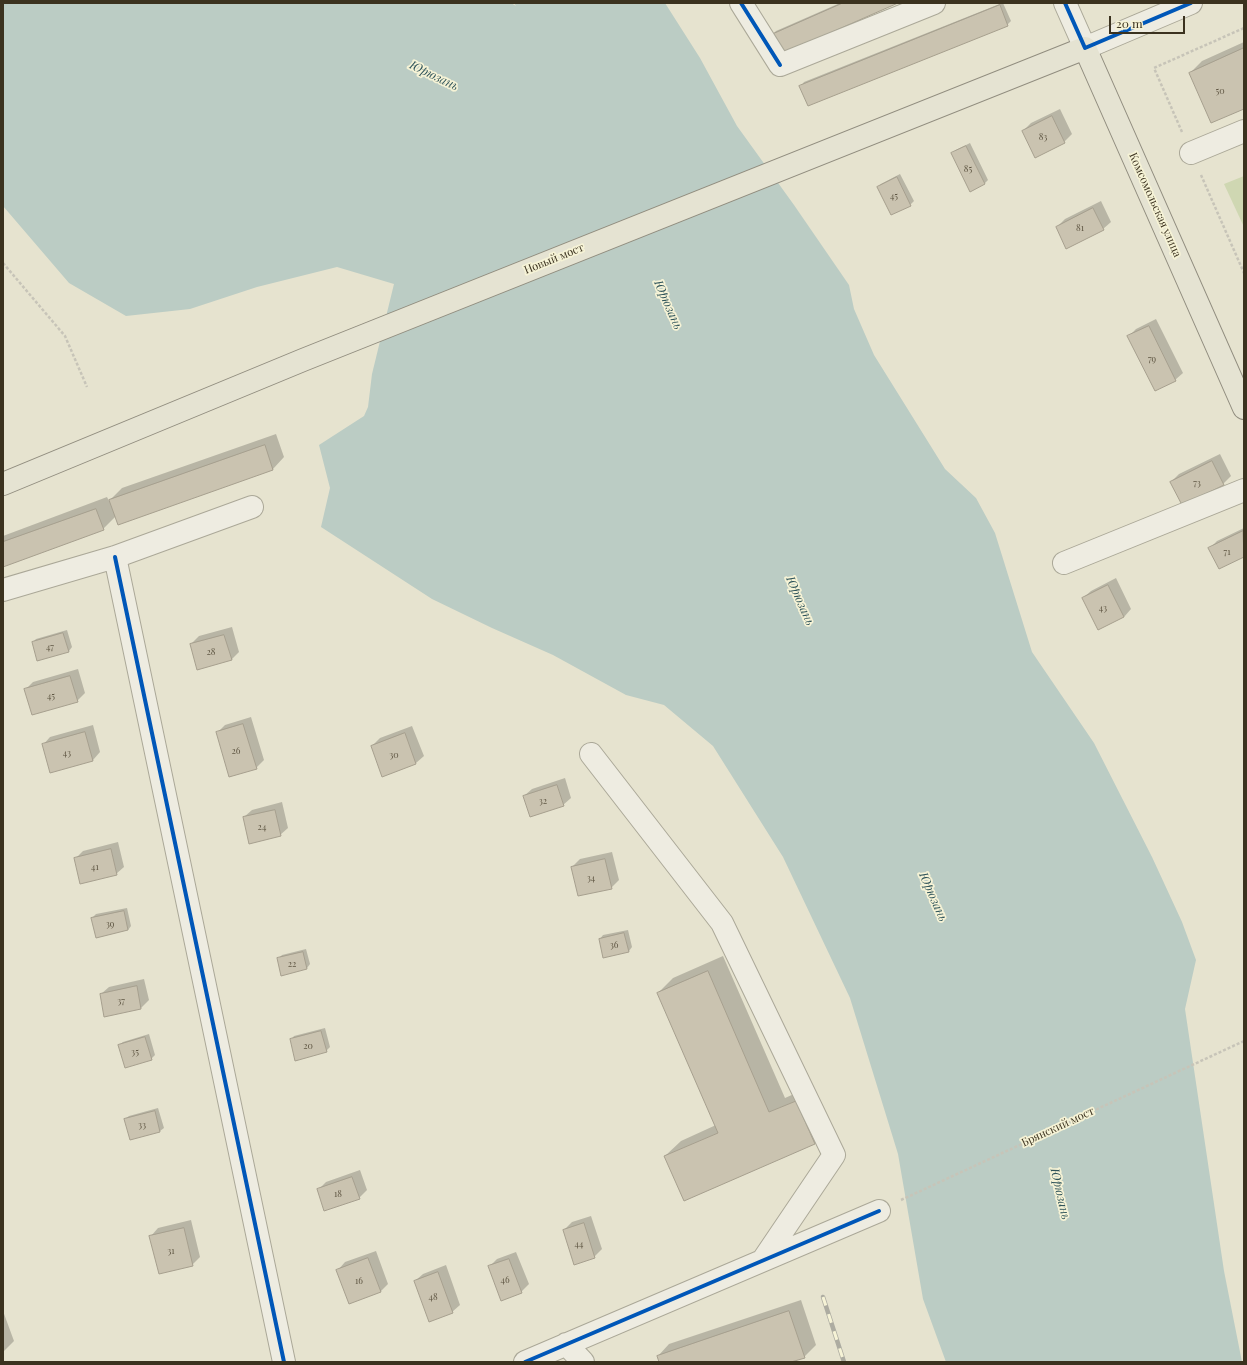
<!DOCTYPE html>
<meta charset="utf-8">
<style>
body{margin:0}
#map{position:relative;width:1247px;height:1365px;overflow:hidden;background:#e6e3cf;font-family:"Playfair Display",serif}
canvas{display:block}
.frame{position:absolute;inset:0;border:4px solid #3b321f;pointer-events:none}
.scale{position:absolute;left:1109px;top:16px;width:76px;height:18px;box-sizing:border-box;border:2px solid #3b321f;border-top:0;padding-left:5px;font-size:12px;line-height:14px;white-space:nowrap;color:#3b321f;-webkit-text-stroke:3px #f6f3d6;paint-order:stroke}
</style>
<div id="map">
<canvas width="1247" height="1365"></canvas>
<div class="frame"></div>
<div class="scale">20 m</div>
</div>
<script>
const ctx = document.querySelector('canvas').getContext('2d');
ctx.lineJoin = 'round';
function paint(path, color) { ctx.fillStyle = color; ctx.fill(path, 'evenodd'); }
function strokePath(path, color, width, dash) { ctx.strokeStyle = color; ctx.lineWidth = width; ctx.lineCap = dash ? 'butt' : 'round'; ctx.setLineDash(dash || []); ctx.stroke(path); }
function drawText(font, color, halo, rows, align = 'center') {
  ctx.font = font + ' "Playfair Display",serif'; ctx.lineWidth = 3.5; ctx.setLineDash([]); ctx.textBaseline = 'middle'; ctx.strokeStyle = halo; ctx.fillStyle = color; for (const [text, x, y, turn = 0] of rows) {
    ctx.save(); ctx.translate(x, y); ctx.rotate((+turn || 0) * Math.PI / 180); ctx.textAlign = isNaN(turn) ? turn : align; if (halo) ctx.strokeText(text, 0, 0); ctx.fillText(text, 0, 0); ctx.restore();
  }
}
const green = new Path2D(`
 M1244 176V227L1224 184Z`);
const water = new Path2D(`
 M3 3H511L516 6 514 3H665L700 58 737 126 794 205 849 285 854 309 874 355 945 469 976 498 995 533 1032 652 1094 743 1152 857 1182 922 1196 960 1185 1009 1224 1271 1242 1362H946L923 1299 898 1154 850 998 783 857 713 746 664 705 626 695 553 655 492 628 432 599 321 527 330 488 319 445 364 416 368 407 372 374 394 284 337 267 257 287 190 309 126 316 69 283 3 206Z`);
const shadow = new Path2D(`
 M840 3H896L772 35 776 31Z
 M1002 3H1003L1011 21 1007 25 801 86 804 82Z
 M1244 42V108L1190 73 1202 61Z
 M1060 109 1072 134 1064 142 1023 131 1031 123Z
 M970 143 988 180 985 183 970 190 952 154 956 150Z
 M900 174 914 201 910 205 878 187 881 184Z
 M1101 201 1111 222 1103 229 1057 227 1065 219Z
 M1156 319 1183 373 1175 380 1129 336 1136 329Z
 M276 434 284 457 273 469 116 516 103 529 3 566V536L107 497 109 501 122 488Z
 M1220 454 1231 476 1223 484 1171 482 1179 474Z
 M1244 528V556L1219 568 1210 548 1217 541Z
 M1116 578 1131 609 1124 617 1083 598 1091 591Z
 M232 627 239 652 231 660 191 644 199 636Z
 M67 630 72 647 69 651 33 642 36 639Z
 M78 669 85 693 77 701 25 690 33 682Z
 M251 717 264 760 256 768 217 733 225 725Z
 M93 725 100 752 93 760 43 745 50 737Z
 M412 726 424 756 416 763 383 776 372 746 380 738Z
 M565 778 571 798 563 805 524 796 532 789Z
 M282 802 288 828 280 835 244 817 252 810Z
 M118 842 124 867 116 874 75 859 83 851Z
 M612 852 619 880 611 888 572 867 580 859Z
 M127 908 131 926 128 930 92 918 96 914Z
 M628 930 632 947 629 951 600 939 603 935Z
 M306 949 310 964 307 968 282 974 278 959 282 955Z
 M723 956 785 1098 812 1086 830 1128 815 1143 685 1200 665 1156 681 1141 716 1125 658 993 673 978Z
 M144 979 149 1000 141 1008 101 994 109 987Z
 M325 1028 330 1047 326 1051 291 1040 294 1036Z
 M149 1034 155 1055 151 1059 119 1045 123 1042Z
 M158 1108 164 1128 160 1131 131 1139 125 1119 129 1116Z
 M360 1170 367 1190 359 1198 318 1190 326 1182Z
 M591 1216 602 1249 594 1257 564 1230 572 1222Z
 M191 1220 200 1257 192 1265 151 1236 158 1228Z
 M376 1251 388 1284 380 1292 338 1270 345 1262Z
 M516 1252 529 1284 521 1292 489 1267 497 1259Z
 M446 1265 460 1305 452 1312 415 1281 423 1274Z
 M801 1300 816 1345 804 1357 788 1362H660L658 1356 669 1344Z
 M3 1311 14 1341 3 1352Z`);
const building = new Path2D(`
 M843 3H898L780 55 771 35Z
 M1000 5 1008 26 808 106 799 86Z
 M1244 48V109L1211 123 1189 73Z
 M1052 116 1065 143 1035 158 1022 131Z
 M966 146 985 184 970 192 951 153Z
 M897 177 911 206 891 215 877 187Z
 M1093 208 1104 230 1066 249 1056 227Z
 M1149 326 1176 381 1155 391 1127 336Z
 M265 445 273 470 118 525 109 500Z
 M1212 461 1224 485 1182 505 1170 482Z
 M96 509 104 530 3 567V542Z
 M1243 531 1244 557 1219 569 1208 548Z
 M1108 585 1124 617 1098 630 1082 598Z
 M63 633 69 652 37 661 32 642Z
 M224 635 232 660 197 670 190 644Z
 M70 676 78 702 32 715 24 689Z
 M243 724 257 769 229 777 216 732Z
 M85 732 93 761 50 773 42 744Z
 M405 733 416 764 382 777 371 746Z
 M557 785 564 806 530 817 523 796Z
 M275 810 281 836 249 844 243 817Z
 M111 849 117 875 80 884 74 858Z
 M605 859 612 889 578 896 571 867Z
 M124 911 128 930 96 938 91 918Z
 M624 933 629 952 603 958 599 939Z
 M303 952 307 969 281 976 277 958Z
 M708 971 769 1112 796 1101 815 1144 684 1201 664 1156 718 1133 657 993Z
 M137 986 141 1009 104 1017 100 994Z
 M321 1031 327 1052 295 1061 290 1039Z
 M145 1037 152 1060 125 1068 118 1045Z
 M155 1111 160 1132 130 1140 124 1119Z
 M352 1177 360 1199 324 1211 317 1189Z
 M584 1223 595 1258 574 1265 563 1230Z
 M184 1228 193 1266 159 1274 149 1236Z
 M368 1258 381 1292 349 1304 336 1270Z
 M509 1259 522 1293 501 1301 488 1266Z
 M438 1272 453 1313 429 1322 414 1281Z
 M789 1311 805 1358 791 1362H659L657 1356Z`);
const path = new Path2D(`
 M1182 132 1154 68 1244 28
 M1201 175 1244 273
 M3 263 65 336 87 387
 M901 1200 1244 1041`);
const minor = new Path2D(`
 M741 3 780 65 934 3
 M1065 3 1085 48 1191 3
 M1191 153 1244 131
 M115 557 284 1362
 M1064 563 1244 490
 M3 590 115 557 252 507
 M591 754 722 923 834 1155 763 1260
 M566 1344 583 1362
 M525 1362 879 1211`);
const major = new Path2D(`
 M3 484 303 360 1085 48 1244 408`);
const rail = new Path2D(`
 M823 1297 844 1362`);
const cycleway = new Path2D(`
 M741 3 780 65
 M1065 3 1085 48 1191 3
 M115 557 284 1362
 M525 1362 879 1211`);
const numberNames = [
 ["50",1220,91],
 ["83",1043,137],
 ["85",968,169],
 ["45",894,196],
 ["81",1080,228],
 ["79",1152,359],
 ["73",1197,483],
 ["71",1227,552],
 ["43",1103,608],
 ["47",50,647],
 ["28",211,652],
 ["45",51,696],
 ["26",236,751],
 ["43",67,753],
 ["30",394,755],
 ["32",543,801],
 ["24",262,827],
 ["41",95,867],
 ["34",591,878],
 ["39",110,924],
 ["36",614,945],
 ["22",292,964],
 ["37",121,1001],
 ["20",308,1046],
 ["35",135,1052],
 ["33",142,1125],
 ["18",338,1194],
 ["44",579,1244],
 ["31",171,1251],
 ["46",505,1280],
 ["16",359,1281],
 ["48",433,1297]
];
const streetNames = [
 ["Комсомольская улица",1155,205,66],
 ["Новый мост",554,259,-22],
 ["Брянский мост",1058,1127,-25]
];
const waterNames = [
 ["Юрюзань",434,76,26],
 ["Юрюзань",668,305,66],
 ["Юрюзань",800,601,66],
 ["Юрюзань",933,897,66],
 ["Юрюзань",1060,1194,77]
];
paint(green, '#cfd7b2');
paint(water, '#bbccc4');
paint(shadow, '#0003');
paint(building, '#cac3b0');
strokePath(building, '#a69f8e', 1);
strokePath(minor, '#aba898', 24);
strokePath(major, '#918d7f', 24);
strokePath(path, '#c7c4b8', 2.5, [3, 2]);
strokePath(minor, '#eeece1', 22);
strokePath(major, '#e5e3d2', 22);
strokePath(rail, '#adaca1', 4.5);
strokePath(rail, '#f6f3d6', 3, [9]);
strokePath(cycleway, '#0057b8', 4);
drawText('9px', '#5f5643', null, numberNames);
drawText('11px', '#3b321f', '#f6f3d6', streetNames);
drawText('italic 12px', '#2f545a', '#f6f3d6', waterNames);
</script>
